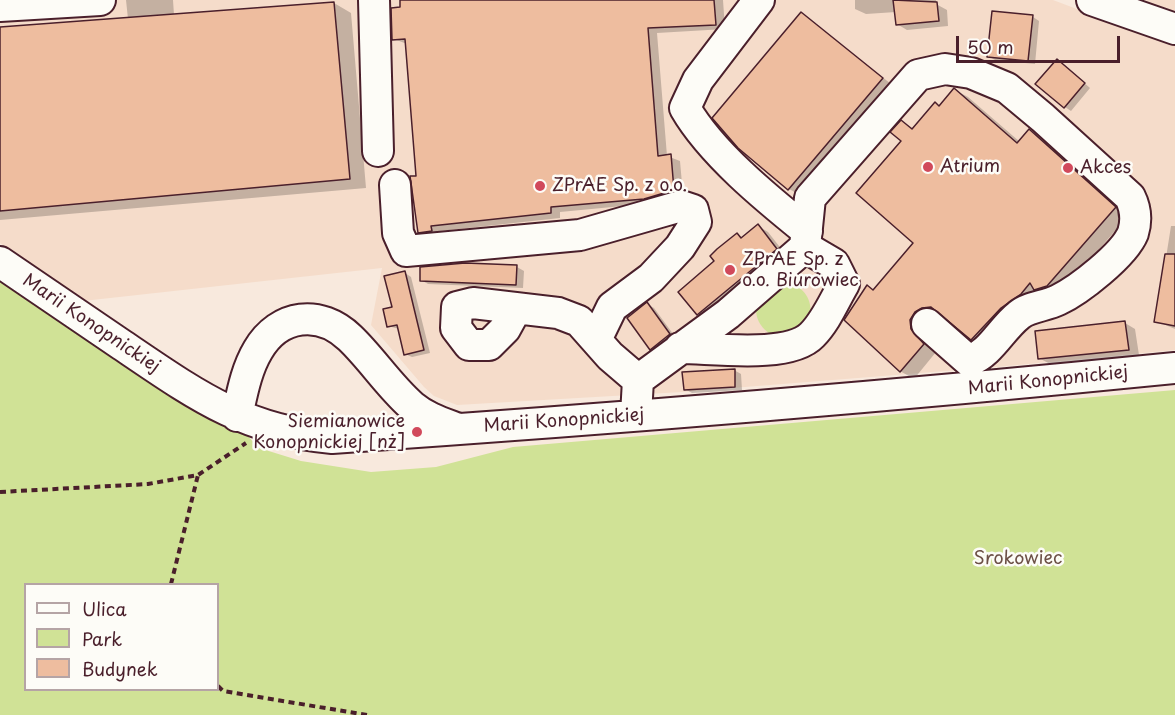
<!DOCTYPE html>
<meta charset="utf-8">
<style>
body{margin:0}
#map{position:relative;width:1175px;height:715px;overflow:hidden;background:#f8e9dd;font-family:"Playpen Sans",sans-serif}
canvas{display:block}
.legend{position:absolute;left:24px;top:583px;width:195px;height:108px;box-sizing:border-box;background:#fdfcf7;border:2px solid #b5a4a5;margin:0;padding:8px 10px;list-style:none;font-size:18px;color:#4a1f2b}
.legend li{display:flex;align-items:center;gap:12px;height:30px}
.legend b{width:30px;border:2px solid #b5a4a5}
.scale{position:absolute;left:956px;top:36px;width:164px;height:27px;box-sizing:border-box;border:3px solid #4a1f2b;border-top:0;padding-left:8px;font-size:18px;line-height:21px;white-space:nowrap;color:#4a1f2b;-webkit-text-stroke:4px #fdfcf7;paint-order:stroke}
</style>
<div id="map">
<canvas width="1175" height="715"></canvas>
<ul class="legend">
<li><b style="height:8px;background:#fdfcf7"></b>Ulica</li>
<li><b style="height:16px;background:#d0e296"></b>Park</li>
<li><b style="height:16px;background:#eebd9f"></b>Budynek</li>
</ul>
<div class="scale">50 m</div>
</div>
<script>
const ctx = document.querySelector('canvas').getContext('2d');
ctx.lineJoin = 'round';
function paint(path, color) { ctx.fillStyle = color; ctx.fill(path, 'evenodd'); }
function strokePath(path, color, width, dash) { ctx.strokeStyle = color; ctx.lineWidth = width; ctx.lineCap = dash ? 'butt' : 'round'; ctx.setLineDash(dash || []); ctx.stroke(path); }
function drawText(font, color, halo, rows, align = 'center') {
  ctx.font = font + ' "Playpen Sans",sans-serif'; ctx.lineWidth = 5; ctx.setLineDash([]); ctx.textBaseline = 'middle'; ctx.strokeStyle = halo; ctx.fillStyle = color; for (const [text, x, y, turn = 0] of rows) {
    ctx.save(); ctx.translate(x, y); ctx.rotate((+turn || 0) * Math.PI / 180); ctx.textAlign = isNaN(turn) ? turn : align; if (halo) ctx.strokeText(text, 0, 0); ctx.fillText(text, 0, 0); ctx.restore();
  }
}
const built = new Path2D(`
 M0 0H1053L1175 46V350L996 367 682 392 457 405 434 396 424 387 371 325 382 268 83 301 0 243Z
 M1138 0H1175V14Z`);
const green = new Path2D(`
 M0 259 223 410 259 448 301 461 371 472 436 467 513 447 1175 390V715H0ZM26 584H218V690H26Z
 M789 282C807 290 813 301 810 321L778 338C743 323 753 284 789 282Z`);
const shadow = new Path2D(`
 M126 0H173L174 15 334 3 351 13 366 188 0 220V29L128 19Z
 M401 0H723L725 29 657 33 667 156 680 161 683 195 654 203 560 212V218L440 231 441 236 429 237 420 232 407 44 394 39 402 8Z
 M855 0H936V4L947 10 948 26 907 30 897 24 896 12 866 14 855 9Z
 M801 14 895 87 802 196 789 189Z
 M1033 17 1039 21 1035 64 995 60 988 56Z
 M1064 65 1090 88 1071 111 1065 107Z
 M955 90 968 97 1020 142 1030 131 1043 139 1128 216 1061 293 985 346 942 314H936L924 338 936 352 914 379 900 371 916 243 902 122 914 129Z
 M758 226 768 232 786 255 708 320 698 314 681 292 716 261 738 235 743 238Z
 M1171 226H1175V329L1156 321Z
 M517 267 524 271 523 288 428 284 421 280Z
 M405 273 411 277 430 353 412 357 405 354 399 329 388 326Z
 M647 304 654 308 676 338 658 353 651 349Z
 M1125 323 1135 329 1139 355 1050 364 1039 358Z
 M734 370 741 374 742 390 692 393 685 389Z`);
const building = new Path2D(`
 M400 0H714L716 25 648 28 658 156 671 154 674 190 644 199 551 207V213L431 226 432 231 418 233 410 176H416L405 39 392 40 391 8 400 7Z
 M893 0 937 2 939 21 896 25Z
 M334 2 350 179 0 211V27Z
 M992 11 1033 15 1028 61 987 57Z
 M801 12 883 78 788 190 738 148 712 118Z
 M1057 59 1085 83 1064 108 1035 84Z
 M954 88 1017 143 1029 129 1116 207 1047 286 1034 290 1030 283 1021 294 1001 308 971 340 931 307 922 308 915 312 910 320 911 329 924 344 900 372 844 320 867 285 873 290 913 243 856 193 901 141 890 132 901 120 912 129 935 102 939 106Z
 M758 224 777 249 697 315 678 292 714 261 710 256 717 249 737 233 741 238Z
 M1165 254H1175V326L1154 322Z
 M465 263 517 265 516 285 420 281V267Z
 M405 271 424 350 404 355 397 325 387 327 383 309 392 307 384 276Z
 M647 302 670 334 650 350 627 318Z
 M1125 321 1129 350 1038 359 1035 331Z
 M735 369V387L684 390 682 372Z`);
const path = new Path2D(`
 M0 492 148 484 198 475 246 443
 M171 584 198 475
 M218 686 223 691 367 715`);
const minor = new Path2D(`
 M374 0 378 151
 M759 0 698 80 685 108C711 153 766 198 807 231
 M1092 0 1175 29
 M0 6 100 0
 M395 185 398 233 406 251 580 235 681 206 693 210 696 222 680 247 651 278 612 307 596 340
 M0 262C41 290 81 317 122 345 193 393 244 431 332 438 614 419 895 396 1175 368
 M516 309 505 329 489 345H469L456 328 457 307 473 303 558 313 579 321 610 356 638 380
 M680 348C712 348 789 359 812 335 826 321 834 301 844 284L834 264 805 247
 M636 415 638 380 728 314 805 247 810 198 918 75 945 69 971 73 1007 88 1043 118 1130 197C1136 209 1137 220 1133 233 1124 255 1079 290 1058 300 1046 306 1028 307 1019 315 1001 329 991 353 969 361L927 324
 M237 416C242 394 246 370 258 350 279 314 320 309 350 338 372 359 389 386 412 406 425 417 440 422 456 428`);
const markers = [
 [928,167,6,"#d1495b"],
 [1068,168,6,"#d1495b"],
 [540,186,6,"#d1495b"],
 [730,270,6,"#d1495b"],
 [417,432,6,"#d1495b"]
];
const poiNames = [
 ["Atrium",940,167],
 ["Akces",1080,168],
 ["ZPrAE Sp. z o.o.",552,186],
 ["ZPrAE Sp. z",742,260],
 ["o.o. Biurowiec",742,281],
 ["Siemianowice",405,422,"right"],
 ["Konopnickiej [nż]",405,443,"right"]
];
const streetNames = [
 ["Marii Konopnickiej",91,324,34],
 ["Marii Konopnickiej",1048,381,-6],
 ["Marii Konopnickiej",564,421,-4]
];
const parkNames = [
 ["Srokowiec",1018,559]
];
paint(built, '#f5dcca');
paint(green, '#d0e296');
paint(shadow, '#0003');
paint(building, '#eebd9f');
strokePath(building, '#4a1f2b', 1.5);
strokePath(minor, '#4a1f2b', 34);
strokePath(path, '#4a1f2b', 4, [6, 4.5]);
strokePath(minor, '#fdfcf7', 30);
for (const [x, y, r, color] of markers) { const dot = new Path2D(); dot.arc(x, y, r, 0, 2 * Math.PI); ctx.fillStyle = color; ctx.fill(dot); strokePath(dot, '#fdfcf7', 2); }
drawText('18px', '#4a1f2b', '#fdfcf7', poiNames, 'left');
drawText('18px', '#4a1f2b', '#fdfcf7', streetNames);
drawText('18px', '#6c5046', '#fdfcf7', parkNames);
</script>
